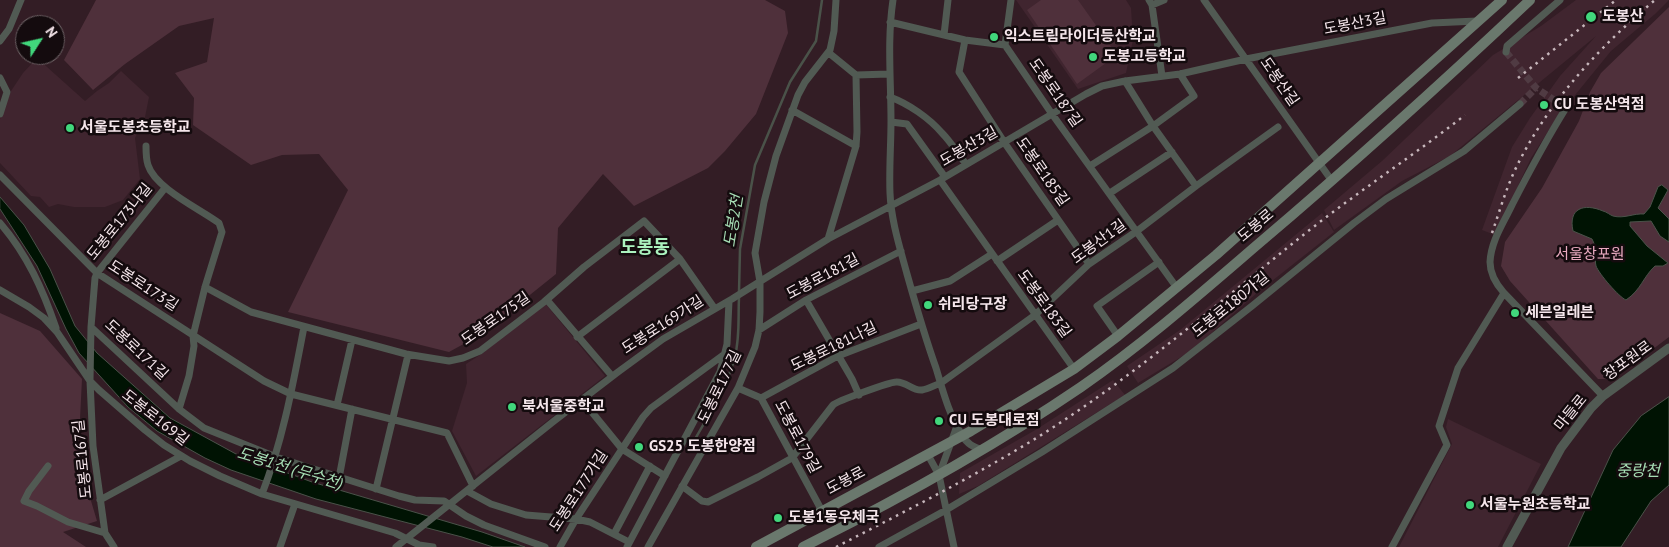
<!DOCTYPE html>
<meta charset="utf-8">
<style>
body{margin:0}
#map{position:relative;width:1669px;height:547px;overflow:hidden;background:#331d25;font-family:"PT Sans",sans-serif}
canvas{display:block}
.north{position:absolute;left:15px;top:15px;width:50px;height:50px;box-sizing:border-box;background:#140b0e;border:1px solid #6e6366;border-radius:50%;rotate:55deg;font-size:14px;font-weight:700;line-height:20px;text-align:center;color:#f5e6eb}
.north::after{content:'';display:block;margin:auto;width:18px;height:22px;background:#41d77c;clip-path:polygon(50% 0,100% 100%,50% 72%,0 100%)}
</style>
<div id="map">
<canvas width="1669" height="547"></canvas>
<div class="north">N</div>
</div>
<script>
const ctx = document.querySelector('canvas').getContext('2d');
ctx.lineJoin = 'round';
function paint(path, color) { ctx.fillStyle = color; ctx.fill(path, 'evenodd'); }
function strokePath(path, color, width, dash) { ctx.strokeStyle = color; ctx.lineWidth = width; ctx.lineCap = dash ? 'butt' : 'round'; ctx.setLineDash(dash || []); ctx.stroke(path); }
function drawText(font, color, halo, rows, align = 'center') {
  ctx.font = font + ' "PT Sans","Noto Sans KR",sans-serif'; ctx.lineWidth = 5; ctx.setLineDash([]); ctx.textBaseline = 'middle'; ctx.strokeStyle = halo; ctx.fillStyle = color; for (const [text, x, y, turn = 0] of rows) {
    ctx.save(); ctx.translate(x, y); ctx.rotate((+turn || 0) * Math.PI / 180); ctx.textAlign = isNaN(turn) ? turn : align; if (halo) ctx.strokeText(text, 0, 0); ctx.fillText(text, 0, 0); ctx.restore();
  }
}
const built = new Path2D(`
 M1016 0H1126L1131 8 1133 40 1126 73 1078 89Z
 M1576 0H1669L1655 14 1611 51 1558 116 1531 158 1495 235 1482 230 1512 147 1530 118 1560 76 1596 36 1450 156 1402 181 1334 230 1324 210 1382 161 1493 55 1541 26Z
 M37 58 85 101 97 91 109 83 121 71 149 97 145 117 135 138 140 179 123 200 105 207H74L58 204 49 207 40 197 31 196 0 163V119L11 91 23 73Z
 M1322 213 1334 232 1258 292 1191 351 1138 383 1127 366 1180 330Z
 M544 302 605 376 476 476 452 431 467 383 466 364 483 353Z
 M1113 380 1125 395 978 486 959 494 960 473 1037 429Z
 M1448 419 1541 464 1498 547H1399L1452 444 1446 427Z`);
const green = new Path2D(`
 M96 0H765L785 11 788 33 756 114 725 151 708 168 634 206 603 174 558 228 556 274 480 335 449 352 288 312 348 190 319 154 282 155 251 165 193 125 194 98 175 73 207 62 214 18 179 26 125 64 93 90 64 60Z
 M1041 0H1078L1117 55 1077 84 1027 10Z
 M1669 7V337L1613 379H1598L1510 281 1501 266 1505 242 1542 188 1579 121 1590 92 1601 73Z
 M0 313 40 331 82 379 79 439 86 484 97 521 63 532 86 547H0Z`);
const water = new Path2D(`
 M1662 185 1668 190 1658 208 1669 219V242L1660 236 1651 221 1630 222V226L1647 246 1668 263 1663 266H1655C1643 277 1641 290 1626 300 1619 297 1599 274 1596 266 1594 258 1598 250 1592 239L1573 231C1568 208 1584 203 1603 211 1607 212 1610 215 1613 216 1624 219 1634 213 1644 214L1650 207 1658 187Z
 M0 197 24 225 50 269 75 326 97 353 170 418 236 454 312 482 482 532 525 547H493L462 537 316 499 231 470 205 458 157 431 128 407 79 353 66 329 37 266 0 209Z
 M1669 397V485L1651 501 1621 547H1568L1613 450 1641 416Z`);
const stream = new Path2D(`
 M739 292 740 249 755 165 790 82 816 41 822 0
 M689 450C705 420 727 389 735 356 740 337 738 317 739 298`);
const minorTunnel = new Path2D(`
 M1506 52 1536 88 1566 108
 M1520 104 1536 88`);
const minor = new Path2D(`
 M893 0C887 40 891 80 891 121 891 145 889 169 890 193 891 220 900 248 907 274 916 306 925 337 936 368 943 391 949 415 962 435 967 444 973 447 983 450
 M1011 0 1005 45 1052 114 1177 288
 M1149 0 1152 5 1162 76
 M1204 0 1332 181
 M1152 5 1164 0
 M890 22 965 40 1005 45
 M944 35 948 0
 M965 40 959 72 1004 142 1089 264
 M0 41 9 29 21 0
 M1506 52 1507 46 1560 0
 M829 53 856 75 889 74
 M0 78 7 92 0 114
 M1125 81 1153 126 1196 186
 M890 97C909 104 929 118 942 133 951 142 958 154 966 164
 M1566 108C1546 140 1529 172 1512 205 1503 224 1491 241 1490 262 1490 274 1496 284 1504 293L1603 396
 M792 110 856 146
 M891 122 907 124 945 177
 M146 146C146 152 146 159 148 165 155 188 200 209 219 223L222 232 205 287 193 336 194 346 189 376 179 409
 M1090 166 1153 126 1194 96 1180 74
 M0 175 97 273 264 381 291 394 447 433 473 486
 M940 180 1074 369
 M165 188 97 273 95 278 91 327 179 409 204 428 276 457 399 496 415 500 444 501 466 516 484 525 545 547
 M1110 193 1172 152
 M0 223C27 254 43 290 56 328
 M828 239 856 146 857 132 856 75
 M997 261 1058 220
 M205 287 251 312 406 354 449 361 463 358 480 351 544 302 584 267 644 221 680 259 715 309
 M0 290 29 307 44 318 57 332 90 381 99 390 145 430 164 445 190 461 220 476 262 494 395 533 419 545 433 547
 M912 291 950 281 992 254
 M547 300 612 376
 M806 300 852 379 859 395
 M91 327 90 381 93 446 105 533 114 547
 M759 330 806 300 901 251
 M1118 336 1097 306 1159 262
 M577 337 680 259
 M738 388 761 398 822 511
 M761 398 838 356 921 324
 M582 400 622 449 665 476
 M337 405 352 340
 M928 455 939 475 954 547
 M48 466 29 491 24 501 37 506 68 522 105 533
 M939 475 957 426
 M339 478 352 409
 M682 486 702 501 708 502 758 477 792 458 833 405C837 401 890 382 896 382 906 381 912 391 922 390 928 389 935 385 941 383L1035 315 1089 264 1137 231 1196 186 1278 127
 M376 489 408 355
 M467 491 491 504 526 515 576 519 590 522 629 542
 M262 494C283 440 293 384 304 327
 M100 500 181 456
 M614 534 650 466
 M280 547 295 504
 M396 547 554 421 618 372 663 339 732 299 828 239 940 180 1086 94 1102 86 1125 81 1180 74 1246 59 1432 23 1477 21
 M560 547 576 519 643 417 651 408 726 353
 M627 547 720 372 727 344 729 301
 M648 547 738 388 755 347 759 330 760 312V282L755 253 764 202 776 156 798 95 805 82 830 50 834 31 836 0
 M879 547 946 510 1042 452 1173 368 1252 306 1354 223 1386 199 1464 151 1520 104
 M1392 547 1447 445 1439 426 1458 368 1504 293`);
const tertiary = new Path2D(`
 M1507 547 1561 448 1591 408 1603 396 1669 348`);
const secondary = new Path2D(`
 M756 547 971 431 1074 369 1118 336 1216 255 1502 0
 M803 547C899 499 993 447 1081 387 1143 344 1200 294 1257 245 1350 166 1441 84 1530 0`);
const rail = new Path2D(`
 M1518 78 1616 0
 M1492 233C1499 213 1505 192 1514 172 1546 104 1598 48 1655 0
 M836 547C904 512 973 477 1038 437 1134 377 1219 302 1307 232 1359 191 1414 155 1465 115`);
const markers = [
 [1591,17,6,"#41d77c"],
 [994,37,5,"#41d77c"],
 [1093,57,5,"#41d77c"],
 [1544,105,5,"#41d77c"],
 [70,128,5,"#41d77c"],
 [928,305,5,"#41d77c"],
 [1515,313,5,"#41d77c"],
 [512,407,5,"#41d77c"],
 [939,421,5,"#41d77c"],
 [639,447,5,"#41d77c"],
 [1470,505,5,"#41d77c"],
 [778,518,5,"#41d77c"]
];
const poiNames = [
 ["도봉산",1602,17],
 ["익스트림라이더등산학교",1004,37],
 ["도봉고등학교",1103,57],
 ["CU 도봉산역점",1554,105],
 ["서울도봉초등학교",80,128],
 ["쉬리당구장",938,305],
 ["세븐일레븐",1525,313],
 ["북서울중학교",522,407],
 ["CU 도봉대로점",949,421],
 ["GS25 도봉한양점",649,447],
 ["서울누원초등학교",1480,505],
 ["도봉1동우체국",788,518]
];
const streetNames = [
 ["도봉산3길",1355,24,-11],
 ["도봉산길",1279,82,55],
 ["도봉로187길",1055,93,55],
 ["도봉산3길",969,147,-30],
 ["도봉로185길",1042,172,55],
 ["도봉로173나길",120,222,-51],
 ["도봉로",1256,226,-40],
 ["도봉산1길",1099,242,-36],
 ["도봉로181길",823,277,-28],
 ["도봉로173길",143,286,33],
 ["도봉로183길",1044,304,54],
 ["도봉로180가길",1231,305,-39],
 ["도봉로175길",496,319,-35],
 ["도봉로169가길",663,325,-33],
 ["도봉로181나길",834,347,-26],
 ["도봉로171길",136,350,43],
 ["창포원로",1628,361,-36],
 ["도봉로177길",720,387,-64],
 ["마들로",1571,413,-51],
 ["도봉로169길",155,418,38],
 ["도봉로179길",797,437,62],
 ["도봉로167길",83,459,-96],
 ["도봉로",846,481,-28],
 ["도봉로177가길",579,491,-57]
];
const parkNames = [
 ["서울창포원",1590,255]
];
const waterNames = [
 ["도봉2천",734,221,-81],
 ["도봉1천 (무수천)",290,469,17],
 ["중랑천",1638,471]
];
const quarterNames = [
 ["도봉동",645,248]
];
paint(built, '#40252f');
paint(green, '#4f303b');
paint(water, '#001303');
strokePath(water, '#4a5249', 1);
strokePath(stream, '#4a5249', 2.5);
strokePath(minorTunnel, '#503b43', 7, [7, 3.5]);
strokePath(minor, '#515a53', 7);
strokePath(tertiary, '#515a53', 9);
strokePath(secondary, '#6a786d', 10);
strokePath(rail, '#c7b7bc', 2.5, [2.5, 5]);
for (const [x, y, r, color] of markers) { const dot = new Path2D(); dot.arc(x, y, r, 0, 2 * Math.PI); ctx.fillStyle = color; ctx.fill(dot); strokePath(dot, '#140b0e', 2); }
drawText('bold 15px', '#f5e6eb', '#140b0e', poiNames, 'left');
drawText('15px', '#f5e6eb', '#140b0e', streetNames);
drawText('15px', '#e9aac0', '#140b0e', parkNames);
drawText('italic 16px', '#a6ddb4', '#140b0e', waterNames);
drawText('bold 18px', '#abf2be', '#140b0e', quarterNames);
</script>
